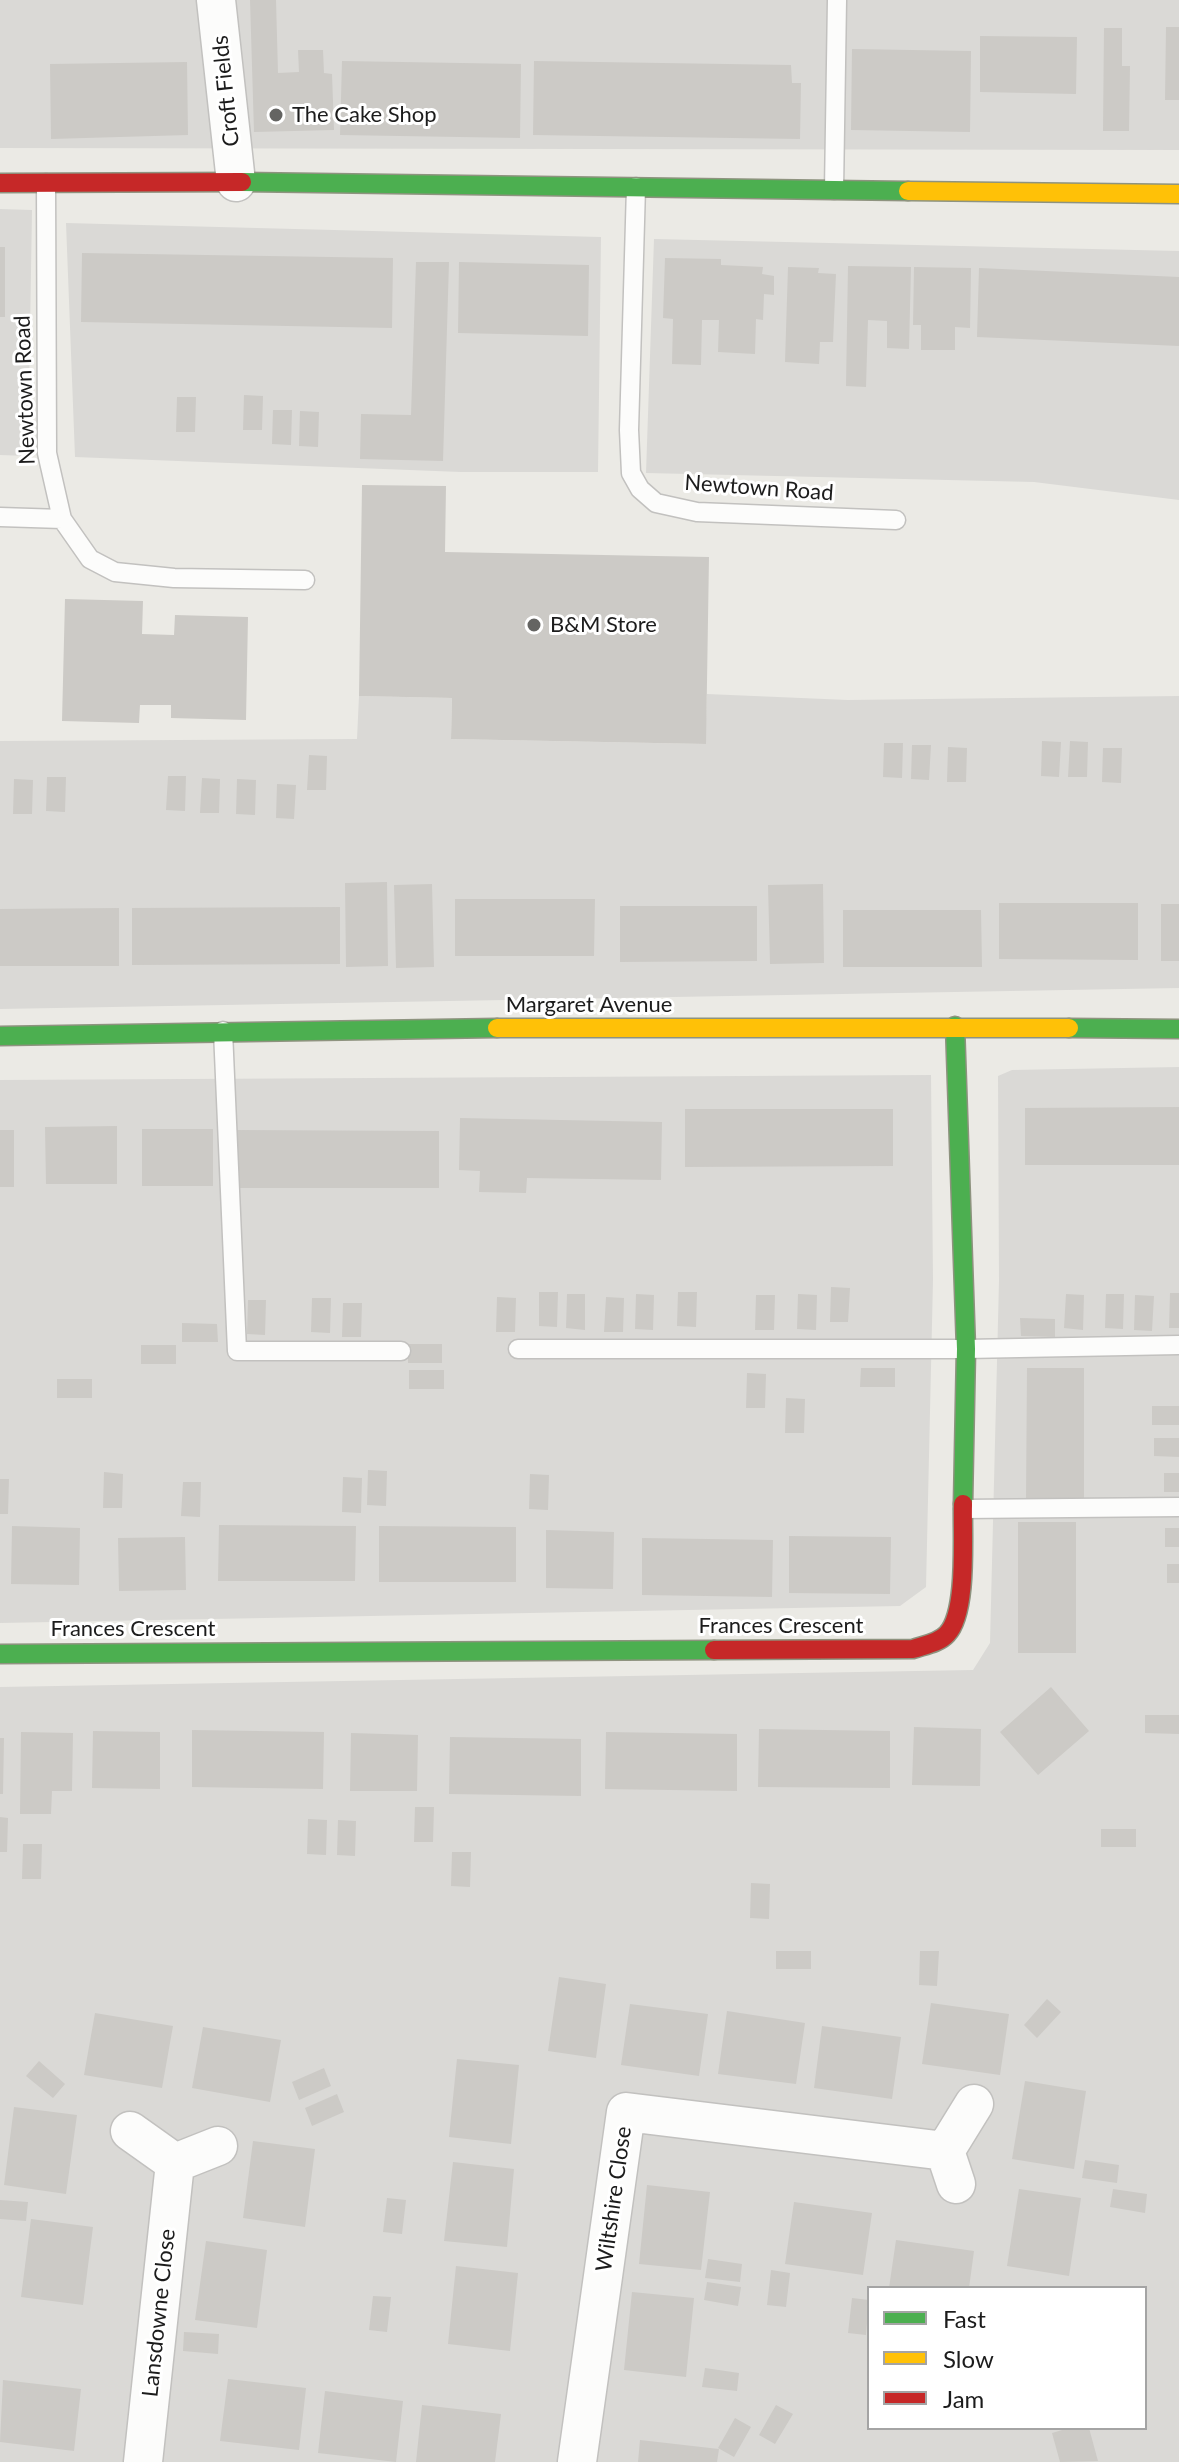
<!DOCTYPE html>
<style>
body{margin:0}
#map{position:relative;width:1179px;height:2462px;overflow:hidden;background:#ebeae5;font-family:Lato,sans-serif}
canvas{display:block}
.legend{position:absolute;left:867px;top:2286px;width:280px;height:144px;box-sizing:border-box;background:#fff;border:2px solid #a4a4a4;margin:0;padding:10px 14px;list-style:none;font-size:24px;color:#1c1c1c}
.legend li{display:flex;align-items:center;gap:16px;height:40px}
.legend b{width:40px;border:2px solid #a4a4a4}
</style>
<div id="map">
<canvas width="1179" height="2462"></canvas>
<ul class="legend">
<li><b style="height:10px;background:#4caf50"></b>Fast</li>
<li><b style="height:10px;background:#ffc107"></b>Slow</li>
<li><b style="height:10px;background:#c62828"></b>Jam</li>
</ul>
</div>
<script>
const ctx = document.querySelector('canvas').getContext('2d');
ctx.lineJoin = 'round';
function paint(path, color) { ctx.fillStyle = color; ctx.fill(path, 'evenodd'); }
function strokePath(path, color, width, dash) { ctx.strokeStyle = color; ctx.lineWidth = width; ctx.lineCap = dash ? 'butt' : 'round'; ctx.setLineDash(dash || []); ctx.stroke(path); }
function drawText(font, color, halo, rows, align = 'center') {
  ctx.font = font + ' Lato,sans-serif'; ctx.lineWidth = 6; ctx.setLineDash([]); ctx.textBaseline = 'middle'; ctx.strokeStyle = halo; ctx.fillStyle = color; for (const [text, x, y, turn = 0] of rows) {
    ctx.save(); ctx.translate(x, y); ctx.rotate((+turn || 0) * Math.PI / 180); ctx.textAlign = isNaN(turn) ? turn : align; if (halo) ctx.strokeText(text, 0, 0); ctx.fillText(text, 0, 0); ctx.restore();
  }
}
const residential = new Path2D(`
 M0 0H1179V150L0 148Z
 M0 209 32 210 28 456 0 455Z
 M66 223 601 237 598 472H461L75 457Z
 M654 239 1179 251V500L1034 482 646 473Z
 M707 694 848 700 1179 696V988L0 1009V741L357 739 359 696 452 698 451 739 705 744Z
 M1179 1067V2462H0V1687L973 1670 990 1643 999 1281 998 1076 1012 1070ZM869 2288H1145V2428H869Z
 M931 1075 933 1280 926 1587 900 1606 0 1623V1080Z`);
const building = new Path2D(`
 M250 0H276L278 73 299 72 298 50H323L324 73 332 74 334 130 254 132Z
 M1166 27H1179V100H1165Z
 M1104 28H1122V66H1130L1129 131H1103Z
 M980 36 1077 37 1076 94 980 92Z
 M852 49 971 51 970 132 851 130Z
 M342 61 521 64 520 138 340 135Z
 M534 61 791 65 792 83H801L800 139 533 135Z
 M187 62 188 135 51 139 50 64Z
 M0 247H5V317H0Z
 M82 253 393 258 392 328 81 322Z
 M665 258 721 259V265L763 267 762 274 774 276V295L764 294 763 320 756 319 755 354 718 352 719 320H702L701 365 672 364 673 319 663 318Z
 M416 262H449L443 461 360 459 361 414 411 415Z
 M459 262 589 265 588 336 458 333Z
 M848 266 911 267 909 349 887 348V321L868 320 866 387 846 386Z
 M788 267 819 268 818 273 836 274 833 342H820L819 364 785 362Z
 M914 267 971 268 970 328 955 327V350H921V325H913Z
 M979 268 1179 277V346L977 337Z
 M244 395 263 396 262 430H243Z
 M177 397H196L195 432H176Z
 M273 410H292L291 445 272 444Z
 M300 411 319 412 318 447 299 446Z
 M362 485 446 486 445 552 709 557 706 744 451 739 452 698 359 696Z
 M65 599 143 601 142 634 174 635 175 615 248 617 246 720 171 718V705H140L139 723 62 721Z
 M1042 741 1061 742 1059 777 1041 776Z
 M1070 741 1088 742 1087 777H1068Z
 M884 743H903L902 778 883 777Z
 M912 745H931L929 780 911 779Z
 M948 747 967 748 966 782H947Z
 M1103 748H1122L1121 783 1102 782Z
 M309 755 327 756 326 790H307Z
 M168 776H186L185 811 166 810Z
 M47 777H66L65 812 46 811Z
 M202 778 220 779 219 813H200Z
 M14 779 33 780 32 814H13Z
 M237 779 256 780 255 815 236 814Z
 M277 784 296 785 294 819 276 818Z
 M387 882 388 966 346 967 345 883Z
 M432 884 434 967 396 968 394 885Z
 M823 884 824 963 770 964 768 885Z
 M455 899H595L594 956H455Z
 M999 903H1138V960L999 959Z
 M1161 904H1179V961H1161Z
 M620 906H757V961L620 962Z
 M340 907V964L132 965V908Z
 M119 908V966H0V909Z
 M843 910H981L982 967H843Z
 M1179 1107V1165H1025V1108Z
 M685 1109H893V1166L685 1167Z
 M460 1118 662 1122 661 1180 527 1178 526 1193 479 1192 480 1171 459 1170Z
 M117 1126V1184H46L45 1127Z
 M142 1129H213V1186H142Z
 M0 1130H14V1187H0Z
 M237 1130 439 1131V1188H237Z
 M831 1287 850 1288 848 1322H830Z
 M539 1292H558L557 1327 539 1326Z
 M678 1292H697L696 1327 677 1326Z
 M1170 1293H1179V1328H1169Z
 M567 1294H585V1330L566 1328Z
 M636 1294 654 1295 653 1330 635 1329Z
 M798 1294 817 1295 816 1330 797 1329Z
 M1066 1294 1084 1295 1083 1330 1064 1328Z
 M1106 1294H1124L1123 1329 1105 1328Z
 M756 1295H775L774 1330H755Z
 M1135 1295 1154 1296 1152 1331 1134 1330Z
 M497 1297 516 1298 515 1332H496Z
 M606 1297 624 1298 623 1332H604Z
 M312 1298H331L330 1333 311 1332Z
 M248 1300H266L265 1335 247 1334Z
 M343 1303H362L361 1337H342Z
 M1020 1318 1055 1319V1337L1021 1336Z
 M182 1323 217 1324 218 1342H182Z
 M408 1344H442V1363H408Z
 M141 1345H176V1364H141Z
 M861 1368H895V1387H860Z
 M1027 1368H1084V1499H1026Z
 M409 1370H444V1389H409Z
 M747 1373 766 1374 765 1408H746Z
 M57 1379H92V1398H57Z
 M786 1398 805 1399 804 1433H785Z
 M1152 1406H1179V1425H1152Z
 M1154 1438H1179V1457L1154 1456Z
 M368 1470 387 1471 386 1506 367 1505Z
 M104 1472 123 1474 122 1508H103Z
 M1164 1473H1179V1492H1164Z
 M530 1474 549 1475 548 1510 529 1509Z
 M343 1477 362 1478 361 1513 342 1512Z
 M0 1479H9L8 1514H0Z
 M183 1482H201L200 1517 181 1516Z
 M1018 1522H1076V1653H1018Z
 M219 1525 356 1526 355 1581H218Z
 M12 1526 80 1528 79 1585 11 1584Z
 M379 1526 516 1527V1582H379Z
 M1165 1528H1179V1547H1165Z
 M546 1530 614 1532 613 1589 546 1588Z
 M789 1536 891 1537 890 1594 789 1593Z
 M185 1537 186 1590 119 1591 118 1538Z
 M642 1538 773 1540 772 1597 642 1595Z
 M1167 1564H1179V1583H1167Z
 M1051 1687 1089 1731 1038 1775 1000 1732Z
 M1145 1715H1179V1734L1145 1733Z
 M914 1727 981 1729 980 1786 912 1785Z
 M759 1729 890 1731V1788L758 1787Z
 M192 1730 324 1732 323 1789 192 1787Z
 M93 1731 160 1732V1789L92 1788Z
 M21 1732 73 1733 72 1791H52L51 1814H20Z
 M606 1732 737 1734V1791L605 1789Z
 M351 1733 418 1735 417 1791H350Z
 M450 1737 581 1739V1796L449 1794Z
 M0 1738H4L3 1794H0Z
 M415 1807H434L433 1842H414Z
 M0 1817 8 1818 7 1852H0Z
 M308 1819 327 1820 326 1855 307 1854Z
 M338 1820 356 1821 355 1856 337 1855Z
 M1101 1829H1136V1847H1101Z
 M23 1844H42L41 1879H22Z
 M452 1852H471L470 1887 451 1886Z
 M751 1883 770 1884 769 1919 750 1918Z
 M776 1951H811V1969H776Z
 M920 1951H939L937 1986 919 1985Z
 M559 1977 606 1984 596 2058 548 2051Z
 M1047 1999 1061 2012 1037 2038 1024 2025Z
 M931 2003 1009 2014 1000 2075 922 2064Z
 M630 2004 708 2014 699 2076 621 2065Z
 M727 2011 805 2023 796 2084 718 2074Z
 M95 2013 173 2026 162 2088 84 2075Z
 M822 2026 901 2037 892 2099 814 2088Z
 M203 2027 281 2040 270 2102 192 2088Z
 M457 2059 519 2065 511 2144 449 2137Z
 M39 2061 65 2084 53 2098 26 2076Z
 M324 2068 331 2086 299 2100 292 2082Z
 M1025 2081 1086 2091 1074 2169 1012 2159Z
 M337 2094 344 2112 312 2126 305 2108Z
 M14 2107 77 2115 66 2194 4 2185Z
 M253 2141 315 2149 305 2227 243 2218Z
 M1085 2160 1119 2165 1117 2183 1082 2178Z
 M453 2162 514 2169 507 2247 444 2241Z
 M647 2185 710 2192 701 2270 639 2264Z
 M1019 2189 1081 2198 1069 2276 1007 2266Z
 M1113 2189 1147 2194 1145 2213 1110 2207Z
 M387 2198 406 2200 402 2234 383 2232Z
 M0 2200 28 2202 26 2221 0 2219Z
 M794 2202 872 2213 863 2275 785 2264Z
 M31 2219 93 2227 83 2305 21 2297Z
 M896 2240 974 2251 969 2288H889Z
 M206 2241 267 2250 257 2328 195 2320Z
 M708 2259 742 2264 740 2282 705 2278Z
 M456 2266 518 2273 510 2351 448 2344Z
 M771 2270 790 2273 786 2307 767 2305Z
 M707 2282 741 2287 738 2306 704 2300Z
 M632 2292 694 2298 686 2377 624 2370Z
 M373 2296 391 2297 387 2332 369 2330Z
 M852 2298 869 2300 866 2335 848 2333Z
 M184 2332 219 2334 218 2354 183 2351Z
 M705 2368 739 2373 737 2391 702 2387Z
 M228 2379 306 2388 299 2450 220 2441Z
 M3 2380 81 2389 74 2451 0 2442Z
 M325 2391 403 2401 396 2462 318 2453Z
 M422 2405 501 2414 495 2462H416Z
 M776 2405 793 2414 775 2444 759 2435Z
 M735 2418 751 2427 734 2457 718 2448Z
 M1069 2428H1089L1098 2461 1060 2462 1052 2433Z
 M640 2440 719 2449 717 2462H638Z`);
const lane = new Path2D(`
 M46 183 47 453 62 519 90 559 115 572 174 578 305 580
 M636 187 629 430 631 473 640 489 656 503 697 512 896 520
 M834 190 837 0
 M0 517 62 519
 M223 1031 237 1351H401
 M518 1349H966L1179 1345
 M963 1509 1179 1507`);
const street = new Path2D(`
 M216 0 236 182
 M130 2131 175 2163 218 2146
 M956 2184 945 2151 974 2104
 M143 2462 175 2163
 M577 2462 626 2112 945 2151`);
const fast = new Path2D(`
 M242 182 908 191
 M955 1026 966 1349 963 1504
 M1069 1028 1179 1029
 M0 1036 497 1028
 M0 1654 714 1650`);
const slow = new Path2D(`
 M908 191 1179 194
 M497 1028H1069`);
const jam = new Path2D(`
 M0 183 242 182
 M714 1650 913 1649C925 1645 939 1643 947 1634 968 1612 962 1535 963 1504`);
const markers = [
 [276,115,8,"#646462"],
 [534,625,8,"#646462"]
];
const streetNames = [
 ["Croft Fields",226,91,-96],
 ["Newtown Road",25,390,-92],
 ["Newtown Road",759,488,4],
 ["Margaret Avenue",589,1005],
 ["Frances Crescent",781,1626],
 ["Frances Crescent",133,1629],
 ["Wiltshire Close",614,2199,-82],
 ["Lansdowne Close",159,2313,-84]
];
const poiNames = [
 ["The Cake Shop",292,115],
 ["B&M Store",550,625]
];
paint(residential, '#dad9d6');
paint(building, '#cccac6');
strokePath(lane, '#c2c1bf', 21);
strokePath(street, '#c2c1bf', 41);
strokePath(fast, '#8e937f', 21);
strokePath(slow, '#8e937f', 21);
strokePath(jam, '#8e937f', 21);
strokePath(lane, '#fcfcfb', 18);
strokePath(street, '#fcfcfb', 38);
strokePath(fast, '#4caf50', 18);
strokePath(slow, '#ffc107', 18);
strokePath(jam, '#c62828', 18);
for (const [x, y, r, color] of markers) { const dot = new Path2D(); dot.arc(x, y, r, 0, 2 * Math.PI); ctx.fillStyle = color; ctx.fill(dot); strokePath(dot, '#fff', 3); }
drawText('22px', '#1c1c1c', '#fff', streetNames);
drawText('22px', '#1c1c1c', '#fff', poiNames, 'left');
</script>
